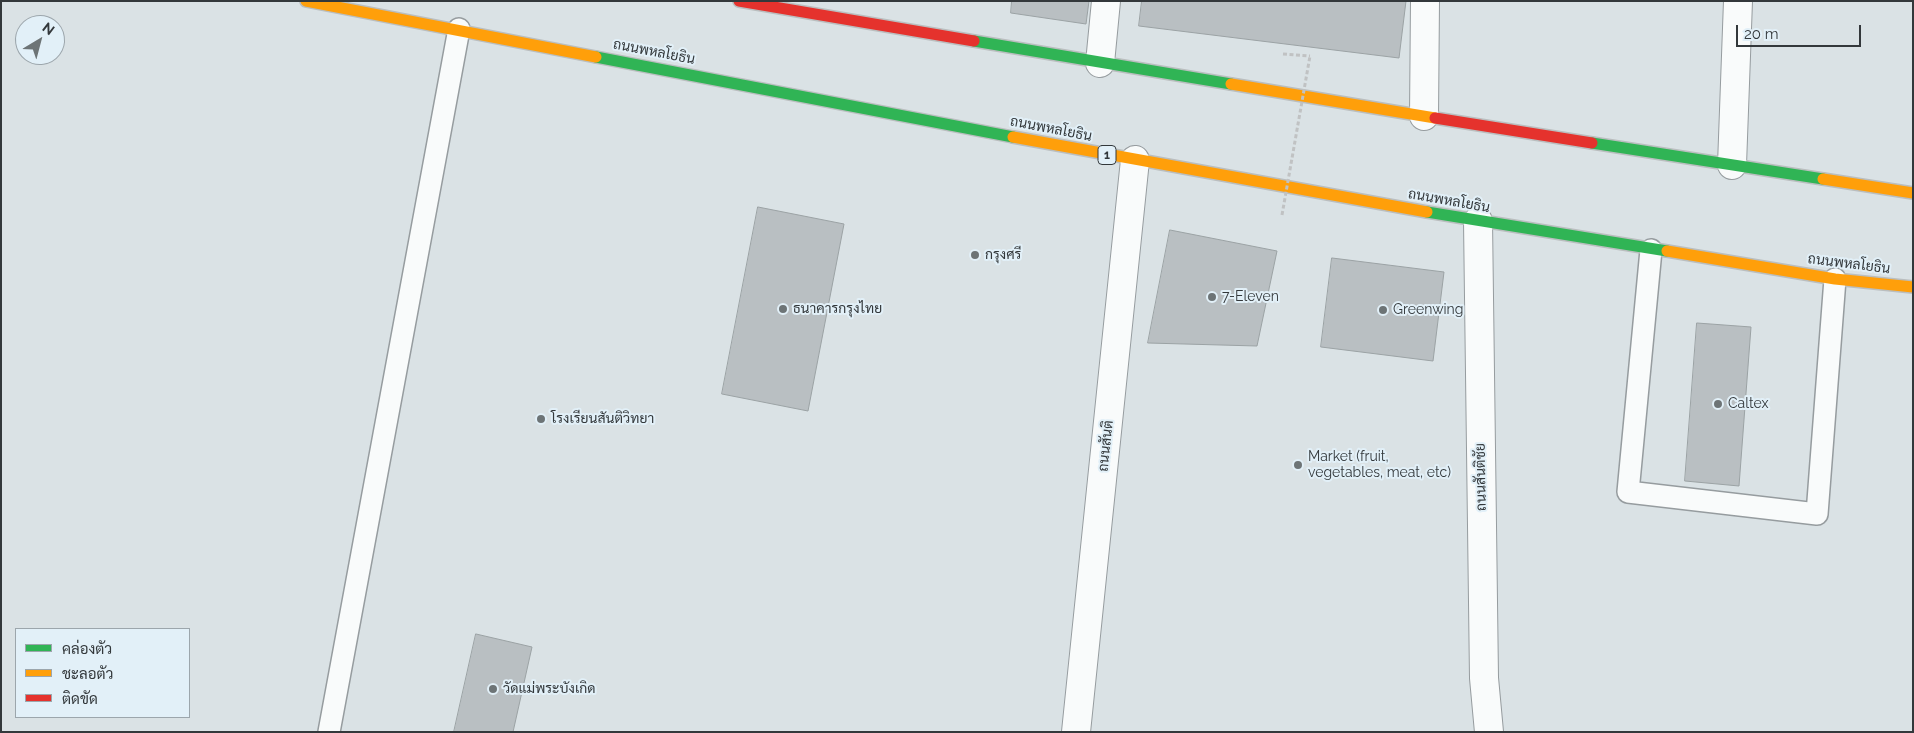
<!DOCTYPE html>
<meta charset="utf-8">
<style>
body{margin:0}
#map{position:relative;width:1914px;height:733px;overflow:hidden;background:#dae2e5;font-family:Raleway,Sarabun,sans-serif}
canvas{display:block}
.frame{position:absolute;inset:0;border:2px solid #33383b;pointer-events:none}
.legend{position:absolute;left:15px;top:628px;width:175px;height:90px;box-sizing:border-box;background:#e2f0f8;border:1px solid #9ca6ac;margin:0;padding:6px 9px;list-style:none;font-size:15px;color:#33383b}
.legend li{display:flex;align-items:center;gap:10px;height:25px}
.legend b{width:25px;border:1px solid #9ca6ac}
.north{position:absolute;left:15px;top:15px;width:50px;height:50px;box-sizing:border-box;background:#e2f0f8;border:1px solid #9ca6ac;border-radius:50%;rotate:37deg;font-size:14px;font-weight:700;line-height:20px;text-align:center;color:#33383b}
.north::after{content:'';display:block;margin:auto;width:18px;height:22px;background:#6d7476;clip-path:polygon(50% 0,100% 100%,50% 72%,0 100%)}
.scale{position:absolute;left:1736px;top:25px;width:125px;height:22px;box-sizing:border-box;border:2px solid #33383b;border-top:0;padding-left:6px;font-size:15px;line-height:18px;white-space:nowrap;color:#33383b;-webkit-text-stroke:4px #e2f0f8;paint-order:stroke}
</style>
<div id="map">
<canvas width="1914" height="733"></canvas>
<div class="frame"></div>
<ul class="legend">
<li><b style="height:6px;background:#30b455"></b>คล่องตัว</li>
<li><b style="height:6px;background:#ff9f0a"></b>ชะลอตัว</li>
<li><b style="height:6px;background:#e5322d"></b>ติดขัด</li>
</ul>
<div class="north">N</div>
<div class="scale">20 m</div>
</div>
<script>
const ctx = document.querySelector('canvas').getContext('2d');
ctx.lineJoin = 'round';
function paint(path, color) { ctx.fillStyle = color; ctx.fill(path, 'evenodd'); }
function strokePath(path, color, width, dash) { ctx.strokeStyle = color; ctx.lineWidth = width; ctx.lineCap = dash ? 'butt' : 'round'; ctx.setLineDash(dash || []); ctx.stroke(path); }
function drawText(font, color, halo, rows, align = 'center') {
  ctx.font = font + ' Raleway,Sarabun,sans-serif'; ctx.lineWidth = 4; ctx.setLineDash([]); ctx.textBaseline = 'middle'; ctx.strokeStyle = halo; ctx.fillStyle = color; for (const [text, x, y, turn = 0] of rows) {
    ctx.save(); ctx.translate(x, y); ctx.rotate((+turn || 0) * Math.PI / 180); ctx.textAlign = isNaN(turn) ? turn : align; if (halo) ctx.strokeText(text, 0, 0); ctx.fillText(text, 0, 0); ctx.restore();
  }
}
const building = new Path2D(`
 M1012 1H1089L1086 24 1011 13Z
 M1142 1H1406L1399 58 1139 26Z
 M758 207 844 224 808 411 722 394Z
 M1170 230 1277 251 1257 346 1148 343Z
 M1332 258 1444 272 1433 361 1321 347Z
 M1697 323 1751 327 1739 486 1685 481Z
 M476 634 532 647 513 732H454Z`);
const path = new Path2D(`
 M1283 54 1310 56`);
const lane = new Path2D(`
 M1651 250 1628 492 1817 514 1835 279
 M329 732 459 29`);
const street = new Path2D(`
 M1100 63 1106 1
 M1424 116 1425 1
 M1732 165 1738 1
 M1478 221 1484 678 1489 732
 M1076 732 1135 160`);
const fast = new Path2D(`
 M974 41 1231 84
 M596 57 1013 137
 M1592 143 1823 179
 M1427 212 1667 251`);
const slow = new Path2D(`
 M306 1 596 57
 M1231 84 1435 118
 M1013 137 1427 212
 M1823 179 1913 193
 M1667 251 1835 279 1913 287`);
const jam = new Path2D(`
 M739 1 974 41
 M1435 118 1592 143`);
const pathBridge = new Path2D(`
 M1282 215 1310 56`);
const markers = [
 [975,255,5,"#6d7476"],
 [1212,297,5,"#6d7476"],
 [783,309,5,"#6d7476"],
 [1383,310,5,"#6d7476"],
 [1718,404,5,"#6d7476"],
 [541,419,5,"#6d7476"],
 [1298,465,5,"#6d7476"],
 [493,689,5,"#6d7476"]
];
const shields = [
 [1107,155,18]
];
const shieldNames = [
 ["1",1107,155]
];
const streetNames = [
 ["ถนนพหลโยธิน",654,52,11],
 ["ถนนพหลโยธิน",1051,129,11],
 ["ถนนพหลโยธิน",1449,201,10],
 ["ถนนพหลโยธิน",1849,264,7],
 ["ถนนสันติ",1106,446,-84],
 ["ถนนสันติชัย",1481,477,-91]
];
const poiNames = [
 ["กรุงศรี",985,255],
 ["7-Eleven",1222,297],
 ["ธนาคารกรุงไทย",793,309],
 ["Greenwing",1393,310],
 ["Caltex",1728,404],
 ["โรงเรียนสันติวิทยา",551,419],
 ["Market (fruit,",1308,457],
 ["vegetables, meat, etc)",1308,473],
 ["วัดแม่พระบังเกิด",503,689]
];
paint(building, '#b9bfc2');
strokePath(building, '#9ba2a4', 1);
strokePath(lane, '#969c9f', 24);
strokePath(street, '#969c9f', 30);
strokePath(fast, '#babebf', 14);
strokePath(slow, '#babebf', 14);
strokePath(jam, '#babebf', 14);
strokePath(path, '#c0c2c3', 3, [4, 2.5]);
strokePath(lane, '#f9fbfb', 21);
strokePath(street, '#f9fbfb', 28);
strokePath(fast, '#30b455', 11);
strokePath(slow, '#ff9f0a', 11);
strokePath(jam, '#e5322d', 11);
strokePath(pathBridge, '#c0c2c3', 3, [4, 2.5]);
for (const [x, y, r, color] of markers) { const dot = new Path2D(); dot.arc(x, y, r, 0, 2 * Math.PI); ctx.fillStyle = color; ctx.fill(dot); strokePath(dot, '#e2f0f8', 2); }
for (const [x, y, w] of shields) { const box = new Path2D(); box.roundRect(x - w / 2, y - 9.5, w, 19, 4); ctx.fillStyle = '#e2f0f8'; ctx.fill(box); strokePath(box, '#33383b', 1); }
drawText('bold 12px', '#33383b', null, shieldNames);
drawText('14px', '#33383b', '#e2f0f8', streetNames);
drawText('14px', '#33383b', '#e2f0f8', poiNames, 'left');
</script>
